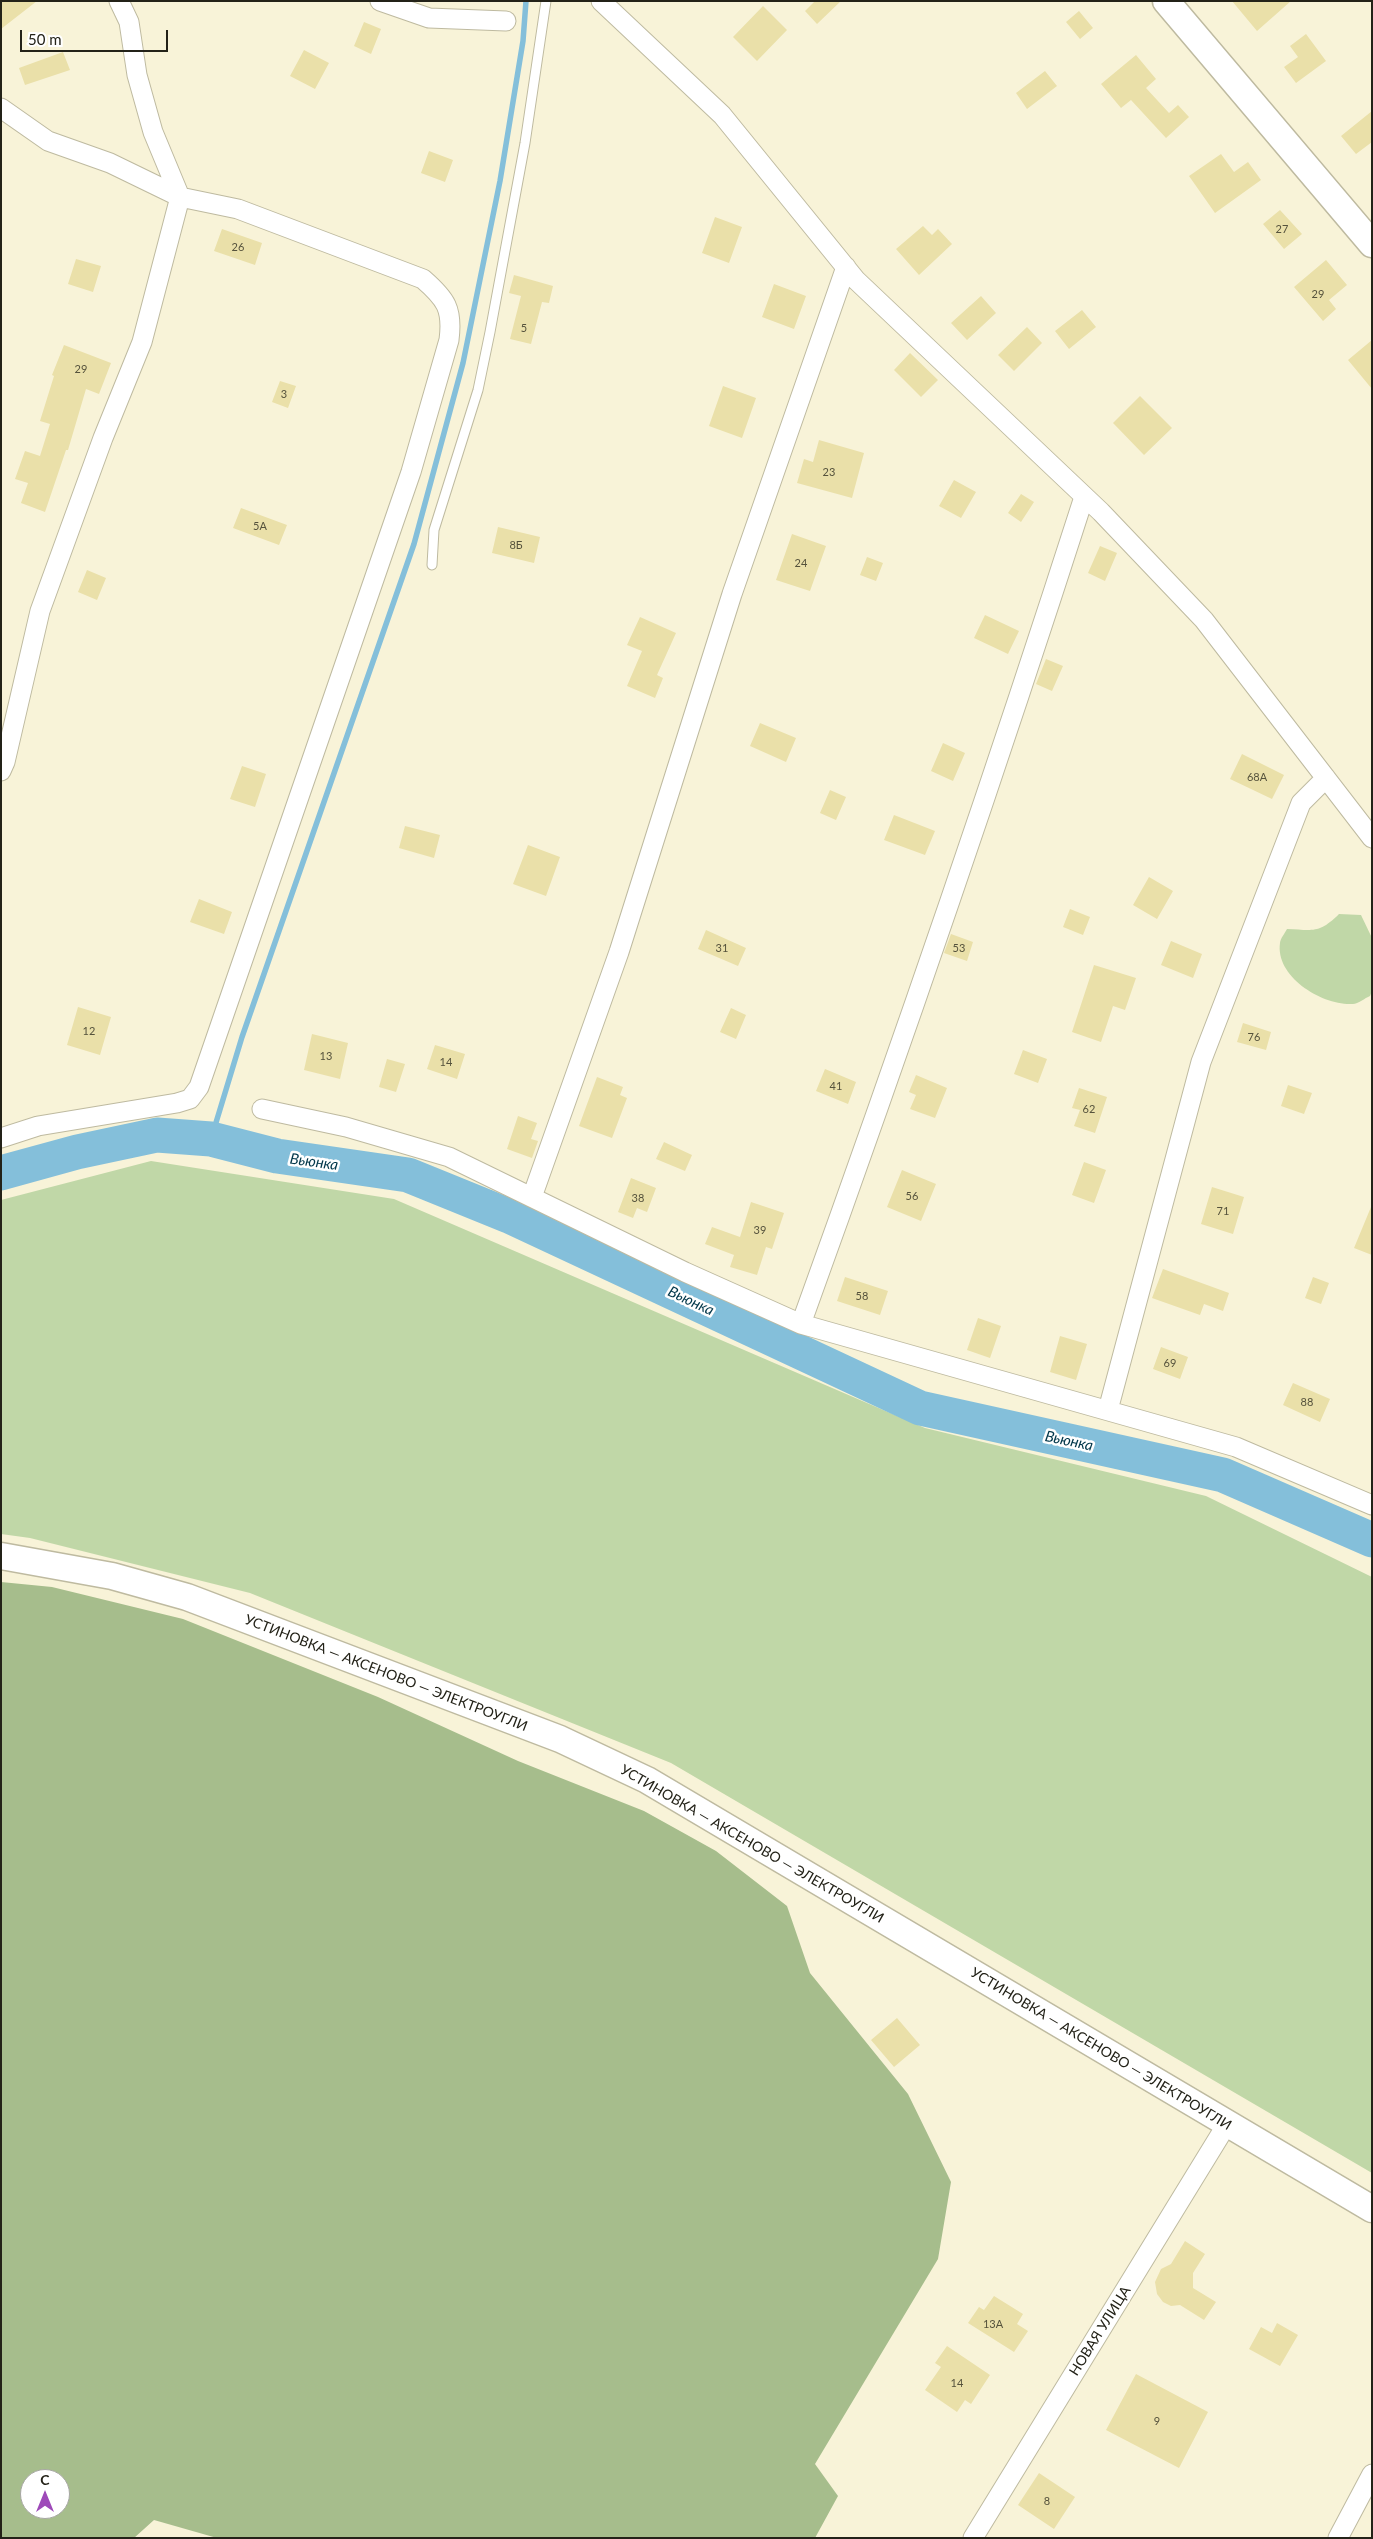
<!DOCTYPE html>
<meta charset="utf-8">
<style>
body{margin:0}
#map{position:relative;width:1373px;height:2539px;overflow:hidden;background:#f8f3d8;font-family:Lato,sans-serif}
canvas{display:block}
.frame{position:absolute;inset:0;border:2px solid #232218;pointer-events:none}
.north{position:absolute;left:20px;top:2469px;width:50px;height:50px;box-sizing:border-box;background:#fff;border:1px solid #a7a7a3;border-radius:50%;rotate:0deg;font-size:14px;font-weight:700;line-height:20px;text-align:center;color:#232218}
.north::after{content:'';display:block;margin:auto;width:18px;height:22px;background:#9e4ab9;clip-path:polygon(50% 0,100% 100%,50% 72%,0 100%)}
.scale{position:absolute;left:20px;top:30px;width:148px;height:22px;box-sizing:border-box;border:2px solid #232218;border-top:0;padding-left:6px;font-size:15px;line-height:18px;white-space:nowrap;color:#232218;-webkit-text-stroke:4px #fff;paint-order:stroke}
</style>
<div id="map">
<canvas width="1373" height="2539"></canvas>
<div class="frame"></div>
<div class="north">С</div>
<div class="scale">50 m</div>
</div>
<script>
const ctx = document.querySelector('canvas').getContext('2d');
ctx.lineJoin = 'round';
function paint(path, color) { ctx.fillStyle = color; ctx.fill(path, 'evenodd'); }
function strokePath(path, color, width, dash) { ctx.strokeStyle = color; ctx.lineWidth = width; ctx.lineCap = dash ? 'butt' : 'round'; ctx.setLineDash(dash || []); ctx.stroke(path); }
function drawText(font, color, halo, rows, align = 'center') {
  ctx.font = font + ' Lato,sans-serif'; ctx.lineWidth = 5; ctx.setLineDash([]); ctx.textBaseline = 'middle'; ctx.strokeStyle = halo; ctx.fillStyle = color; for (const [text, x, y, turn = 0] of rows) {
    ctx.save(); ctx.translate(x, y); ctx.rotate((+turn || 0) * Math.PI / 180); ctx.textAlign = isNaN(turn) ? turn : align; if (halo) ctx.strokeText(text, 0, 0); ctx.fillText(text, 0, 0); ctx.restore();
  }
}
const green = new Path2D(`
 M1339 914 1361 915 1372 938V991L1370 996C1365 998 1358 1004 1353 1004 1323 1006 1275 977 1280 943 1280 939 1285 933 1287 929 1313 930 1319 934 1339 914Z
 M151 1161 394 1199 925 1428 1206 1496 1372 1577V2173L671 1763 250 1593 30 1538 1 1534V1200Z`);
const forest = new Path2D(`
 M1 1582 52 1587 183 1619 378 1697 518 1761 644 1811 716 1851 787 1906 810 1973 908 2094 951 2182 938 2259 815 2464 838 2496 815 2538H217L154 2520 134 2538H1ZM30 2479H60V2509H30Z`);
const stream = new Path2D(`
 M211 1139 242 1037 414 544 463 363 500 181 523 41 526 1`);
const river = new Path2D(`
 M1 1173 77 1152 157 1135 211 1139 277 1156 408 1175 509 1216 920 1408 1223 1475 1372 1540`);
const building = new Path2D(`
 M1 1H37L1 29Z
 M815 1H841L817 24 805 11Z
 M1232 1H1291L1257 31Z
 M763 6 787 30 757 61 733 37Z
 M1079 11 1093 28 1080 39 1066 22Z
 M364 22 381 29 371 54 354 46Z
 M1306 34 1326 61 1296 83 1284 67 1298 57 1290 46Z
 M304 50 329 63 315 89 290 76Z
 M63 52 70 70 25 85 19 68Z
 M1136 55 1156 79 1146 88 1169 113 1178 105 1189 117 1166 138 1131 100 1121 108 1101 84Z
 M1045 71 1057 86 1027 109 1016 93Z
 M1372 111V142L1356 154 1341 136Z
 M429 151 453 160 445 182 421 173Z
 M1221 154 1234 172 1248 162 1261 180 1215 213 1189 176Z
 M1280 210 1302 234 1284 249 1263 224Z
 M715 217 742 227 729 263 702 253Z
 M923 226 932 235 938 229 952 244 919 275 896 249Z
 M222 229 262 243 255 265 214 251Z
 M76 259 101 266 93 292 68 284Z
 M1326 260 1347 285 1329 300 1336 309 1323 321 1294 287Z
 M514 275 553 286 549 303 542 302 531 344 510 339 521 296 509 293Z
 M774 284 806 296 794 329 762 317Z
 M981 296 996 313 967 340 951 323Z
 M1082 310 1096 327 1069 349 1055 331Z
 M1027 327 1042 343 1014 371 998 355Z
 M1372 340V389L1348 360Z
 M64 345 111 363 99 394 86 389 68 450H66L45 512 21 503 28 483 15 479 25 451 40 456 50 424 40 421 54 376 52 375Z
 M910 353 938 380 921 397 894 370Z
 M280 381 296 386 288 408 272 402Z
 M723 386 756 398 742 438 709 426Z
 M1140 396 1172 428 1144 455 1113 423Z
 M819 440 864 453 852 498 797 483 804 459 813 462Z
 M954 480 976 492 961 518 939 506Z
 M1021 494 1034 502 1021 522 1008 513Z
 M241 508 287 525 279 545 233 528Z
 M498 527 540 537 534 563 492 553Z
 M792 534 826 546 810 591 776 580Z
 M1100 546 1117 553 1105 581 1088 573Z
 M867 557 883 563 876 581 860 575Z
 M87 570 106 578 97 600 78 592Z
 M985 615 1019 631 1008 654 974 638Z
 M640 617 676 633 657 675 663 678 655 698 627 686 642 651 627 645Z
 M1046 659 1063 666 1052 691 1036 684Z
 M760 723 796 738 786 762 750 746Z
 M943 743 965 753 953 781 931 771Z
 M1242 754 1284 775 1272 799 1230 779Z
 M242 766 266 774 255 807 230 799Z
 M830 790 846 797 836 820 820 813Z
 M894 815 935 831 925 855 884 840Z
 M405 826 440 835 434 858 399 848Z
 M528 845 560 857 546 896 513 884Z
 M1149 877 1173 891 1157 919 1133 905Z
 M199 899 232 912 224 934 190 922Z
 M1070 909 1090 917 1083 935 1063 927Z
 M706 930 746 948 738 966 698 949Z
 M951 934 973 942 967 961 944 953Z
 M1171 941 1202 954 1193 978 1161 965Z
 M1094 965 1136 978 1125 1010 1113 1006 1101 1042 1072 1032Z
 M78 1007 111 1017 100 1055 67 1045Z
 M731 1008 746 1015 736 1039 720 1032Z
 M1243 1023 1271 1032 1266 1050 1237 1042Z
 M312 1034 348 1043 340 1079 304 1070Z
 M435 1045 465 1054 457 1079 427 1069Z
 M1023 1050 1047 1059 1038 1083 1014 1074Z
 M387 1059 405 1064 396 1092 379 1087Z
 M825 1069 856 1082 848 1104 816 1091Z
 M916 1075 947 1088 935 1118 910 1109 916 1095 909 1092Z
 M597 1077 623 1087 620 1095 627 1098 612 1138 579 1126Z
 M1288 1085 1312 1093 1304 1114 1281 1106Z
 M1079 1088 1107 1097 1095 1133 1074 1126 1080 1110 1072 1108Z
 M518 1116 537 1123 531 1139 538 1141 532 1158 507 1149Z
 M664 1142 692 1155 685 1171 656 1159Z
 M1084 1162 1106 1170 1094 1203 1072 1195Z
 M902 1170 936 1184 921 1221 887 1207Z
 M631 1178 656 1188 647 1212 637 1208 633 1218 618 1212Z
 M1212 1187 1244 1197 1233 1234 1201 1224Z
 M751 1202 784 1213 772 1249 766 1247 757 1275 730 1267 734 1255 705 1244 712 1227 740 1237Z
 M1371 1207H1372V1255L1354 1248Z
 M1163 1269 1229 1293 1223 1311 1204 1304 1200 1315 1152 1298Z
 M845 1277 888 1291 880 1315 837 1301Z
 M1313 1277 1329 1283 1321 1304 1305 1298Z
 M978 1318 1001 1326 990 1358 967 1350Z
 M1060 1336 1087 1344 1076 1380 1050 1372Z
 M1161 1347 1188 1357 1180 1379 1153 1369Z
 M1293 1383 1330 1399 1320 1422 1283 1405Z
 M897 2018 920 2045 894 2067 871 2040Z
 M1185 2241 1205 2254 1193 2273V2288L1216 2302 1204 2320 1180 2305 1171 2306 1163 2302 1157 2294 1155 2282 1161 2269 1171 2264Z
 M994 2296 1023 2314 1017 2324 1028 2331 1014 2352 968 2323 979 2307 984 2310Z
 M1277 2323 1298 2335 1280 2366 1249 2349 1261 2327 1272 2333Z
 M947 2346 990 2375 971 2404 965 2400 957 2412 925 2390 941 2367 935 2363Z
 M1136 2374 1208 2412 1179 2468 1106 2430Z
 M1039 2473 1075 2497 1054 2529 1018 2505Z`);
const lane = new Path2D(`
 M432 565 434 530 478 390 490 332 525 143 546 1`);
const street = new Path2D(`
 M380 1 429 18 506 21
 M601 1 722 115 856 280 1101 512 1204 620 1372 838
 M1 108 48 141 110 163 180 197 238 209 423 279C446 299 453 309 449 340L411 472 199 1087 190 1099 177 1103 38 1126 1 1138
 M1 771 5 762 40 611 103 438 142 342 180 197 153 132 137 75 129 22 119 1
 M262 1109 346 1127 449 1157 685 1272 801 1324 1236 1447 1372 1505
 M532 1197 619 952 732 594 846 267
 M801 1324C900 1050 995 774 1084 497
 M1108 1410 1201 1062 1301 803 1326 778
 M973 2538 1227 2124
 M1338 2538 1372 2474`);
const secondary = new Path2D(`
 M1166 1 1372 244
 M1 1556 112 1576 187 1597 560 1739 647 1780 1372 2209`);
const numberNames = [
 ["27",1282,229],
 ["26",238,247],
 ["29",1318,294],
 ["5",524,328],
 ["29",81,369],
 ["3",284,394],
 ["23",829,472],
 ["5А",260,526],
 ["8Б",516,545],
 ["24",801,563],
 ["68А",1257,777],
 ["31",722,948],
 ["53",959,948],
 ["12",89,1031],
 ["76",1254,1037],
 ["13",326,1056],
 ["14",446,1062],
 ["41",836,1086],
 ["62",1089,1109],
 ["56",912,1196],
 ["38",638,1198],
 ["71",1223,1211],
 ["39",760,1230],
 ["58",862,1296],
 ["69",1170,1363],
 ["88",1307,1402],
 ["13А",993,2324],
 ["14",957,2383],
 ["9",1157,2421],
 ["8",1047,2501]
];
const streetNames = [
 ["УСТИНОВКА — АКСЕНОВО — ЭЛЕКТРОУГЛИ",386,1673,21],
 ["УСТИНОВКА — АКСЕНОВО — ЭЛЕКТРОУГЛИ",752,1844,30],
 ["УСТИНОВКА — АКСЕНОВО — ЭЛЕКТРОУГЛИ",1101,2049,31],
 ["НОВАЯ УЛИЦА",1100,2331,-58]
];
const waterNames = [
 ["Вьюнка",314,1162,8],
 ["Вьюнка",691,1301,25],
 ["Вьюнка",1069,1441,12]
];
paint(green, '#c0d7a7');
paint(forest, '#a6bd8c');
strokePath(stream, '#84bfda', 5.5);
strokePath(river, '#84bfda', 35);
paint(building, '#eae0a9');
strokePath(lane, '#bebaa0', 11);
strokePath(street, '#bebaa0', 21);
strokePath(secondary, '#bebaa0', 29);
strokePath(lane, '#fff', 9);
strokePath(street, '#fff', 19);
strokePath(secondary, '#fff', 26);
drawText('11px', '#55523c', null, numberNames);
drawText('14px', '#232218', '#fff', streetNames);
drawText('italic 15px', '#003649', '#fff', waterNames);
</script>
